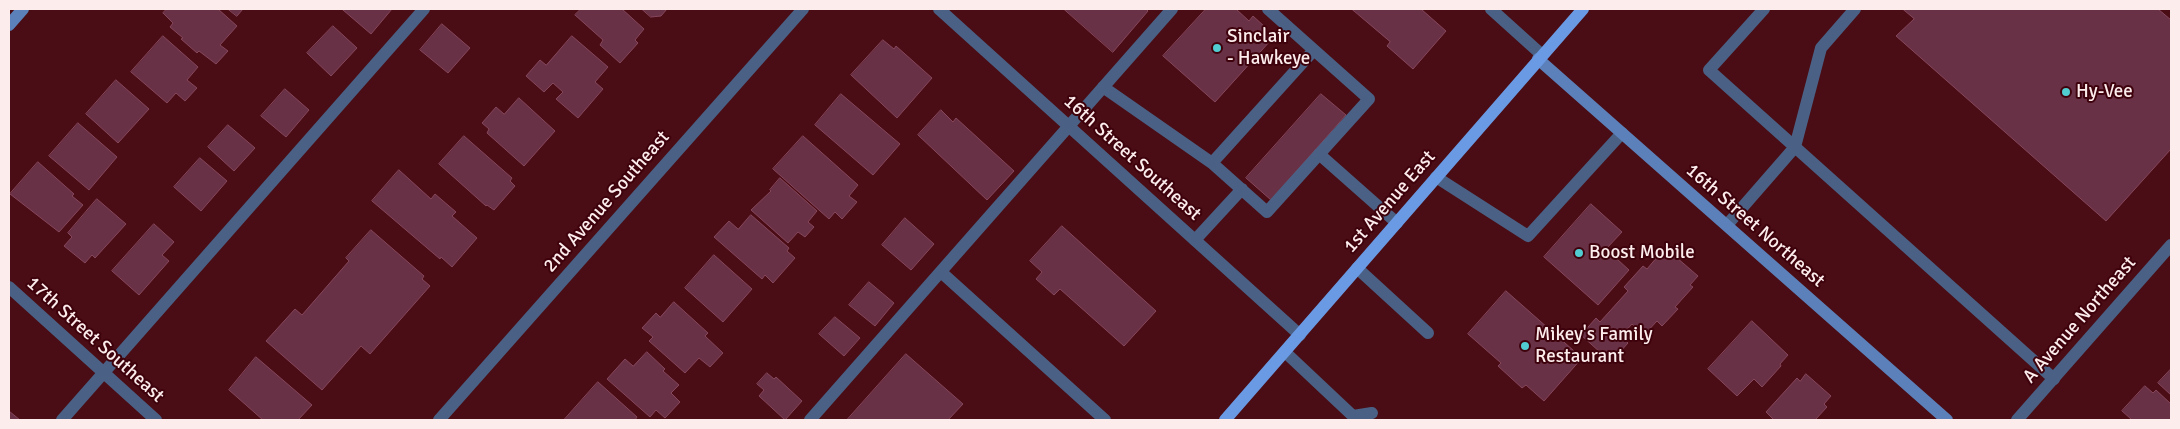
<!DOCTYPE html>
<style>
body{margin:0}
#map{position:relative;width:2180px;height:429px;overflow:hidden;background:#4a0d15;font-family:Signika,sans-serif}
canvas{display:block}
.frame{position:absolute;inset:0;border:10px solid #fcecec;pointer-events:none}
</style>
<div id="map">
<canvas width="2180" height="429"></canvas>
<div class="frame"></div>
</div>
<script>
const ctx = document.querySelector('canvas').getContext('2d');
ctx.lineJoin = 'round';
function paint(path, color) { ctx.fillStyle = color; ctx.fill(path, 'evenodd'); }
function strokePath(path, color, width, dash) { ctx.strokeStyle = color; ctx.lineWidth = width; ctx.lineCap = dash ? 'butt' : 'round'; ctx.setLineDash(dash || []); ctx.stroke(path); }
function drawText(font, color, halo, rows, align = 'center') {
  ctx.font = font + ' Signika,sans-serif'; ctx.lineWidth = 4; ctx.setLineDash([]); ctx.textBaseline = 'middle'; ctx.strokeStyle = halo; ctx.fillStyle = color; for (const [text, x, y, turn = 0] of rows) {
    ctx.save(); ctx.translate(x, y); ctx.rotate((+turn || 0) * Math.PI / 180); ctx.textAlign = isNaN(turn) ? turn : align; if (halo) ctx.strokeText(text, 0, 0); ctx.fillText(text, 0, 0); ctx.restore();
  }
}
const building = new Path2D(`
 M167 9H218L237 26 220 45 228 51 216 64 199 51 197 53 181 39 183 38 170 27 173 23 163 13Z
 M228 9H243L237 16Z
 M345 9H392L371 34 343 10Z
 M581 9H622L644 29 635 40 638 43 620 63 600 45 603 40 575 15Z
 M642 9H667L661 16 651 17Z
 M1064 9H1146L1148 11 1113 52Z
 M1206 9H1236L1249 21 1253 16 1266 28 1262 32 1271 40 1215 102 1163 56Z
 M1352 9H1421L1446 31 1413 69 1387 46 1390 42Z
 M1903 9H2158L2171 20V149L2106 221 1896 36 1914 19Z
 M442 24 470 48 448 73 420 50Z
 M333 26 357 48 331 76 307 53Z
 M163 36 198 67 187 80 197 88 185 101 176 93 167 103 131 72Z
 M572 36 608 67 595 82 603 89 578 118 556 99 563 92 553 83 544 92 526 76 540 60 546 65Z
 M883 40 894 49 896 46 932 78 897 118 851 75Z
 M116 80 149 109 118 143 86 114Z
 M285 89 309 110 286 137 261 116Z
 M841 94 900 144 873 175 815 125Z
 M1321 94 1346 115 1271 200 1246 178Z
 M519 98 555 131 524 166 487 133 489 129 482 123 496 107 504 114Z
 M941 110 953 122 956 118 1014 171 987 200 918 135Z
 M78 123 117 157 89 190 49 156Z
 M228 125 255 148 234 171 208 147Z
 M464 136 512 178 510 181 515 186 494 210 487 205 486 206 439 164Z
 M803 136 858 185 849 196 857 202 842 219 835 212 829 219 773 169Z
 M200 158 227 181 201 211 174 187Z
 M38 162 74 194 72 196 83 205 59 232 10 194Z
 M399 170 431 199 435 194 456 212 452 216 477 238 452 267 441 257 440 259 372 201Z
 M780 178 817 211 808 222 814 227 805 237 798 232 788 243 751 210 771 191 770 190Z
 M97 199 126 224 95 258 92 255 85 263 64 246 72 237 68 233Z
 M1591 204 1622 232 1606 249 1629 270 1598 305 1544 257Z
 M751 215 789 248 787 251 795 258 773 283 765 275 762 279 714 237 729 221 738 229Z
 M905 218 934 244 911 270 882 245Z
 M154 224 174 242 162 255 169 261 139 295 112 271Z
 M1062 226 1156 311 1124 346 1060 289 1054 295 1036 279 1042 272 1030 261Z
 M371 230 424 276 422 279 430 286 370 354 361 346 322 390 266 341 295 309 302 315 349 261 346 258Z
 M1669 251 1698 276 1690 285 1693 287 1675 307 1678 309 1662 326 1657 321 1644 335 1632 324 1621 336 1628 343 1611 362 1581 335 1596 318 1600 322 1628 291 1624 287 1643 266 1647 269 1658 256 1662 259Z
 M714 255 752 289 723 322 685 288Z
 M869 282 894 303 875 326 849 305Z
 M1506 291 1582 358 1544 401 1526 385 1522 388 1498 366 1501 363 1468 334Z
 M674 302 708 333 705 336 723 353 710 367 699 358 685 373 649 341 653 337 642 328 656 313 660 317Z
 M835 317 860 338 844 356 819 334Z
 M1752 321 1788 355 1780 364 1781 366 1762 387 1754 379 1737 396 1708 369Z
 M647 352 665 369 663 371 679 385 671 393 680 402 665 418 656 410 650 417 607 379 625 359 633 366Z
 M906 354 963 404 948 420H847Z
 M256 357 312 405 298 420H263L229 390Z
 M2171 369V395L2158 383Z
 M767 373 774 379 776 377 802 401 785 420 759 396 764 390 757 384Z
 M1806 374 1831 396 1824 404 1827 407 1815 420H1774L1766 412 1797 378 1800 381Z
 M598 382 637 417 635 420H564Z
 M2145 386 2153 393 2156 390 2171 404V420H2130L2131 419 2122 411Z
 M9 411 20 420H9Z`);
const lane = new Path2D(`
 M1491 9 1542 55
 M1764 9 1709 70 2054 379
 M1103 87 1212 163 1314 50 1268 9
 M1319 154 1397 223
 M1212 163 1267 212 1369 99 1314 50
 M1436 177 1528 236 1622 133
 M1727 225 1795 147 1821 48 1855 9
 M1195 240 1242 189
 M1357 268 1428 333
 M941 272 1105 420
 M1285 352 1353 416 1372 413
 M62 420 424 9
 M810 420 1172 9`);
const street = new Path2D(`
 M939 9 1300 335
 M9 287 156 420
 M439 420 803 9
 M2017 420 2171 245`);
const secondary = new Path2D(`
 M9 25 23 9
 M1538 59 1947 420`);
const primary = new Path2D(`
 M1225 420 1583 9`);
const markers = [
 [1217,48,5,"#51ccd1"],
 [2066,92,5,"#51ccd1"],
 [1579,253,5,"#51ccd1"],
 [1525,346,5,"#51ccd1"]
];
const poiNames = [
 ["Sinclair",1227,37],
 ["- Hawkeye",1227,59],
 ["Hy-Vee",2076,92],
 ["Boost Mobile",1589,253],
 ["Mikey's Family",1535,335],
 ["Restaurant",1535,357]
];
const streetNames = [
 ["16th Street Southeast",1132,158,42],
 ["2nd Avenue Southeast",607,202,-49],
 ["1st Avenue East",1390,202,-49],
 ["16th Street Northeast",1755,226,41],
 ["A Avenue Northeast",2080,320,-49],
 ["17th Street Southeast",95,340,42]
];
paint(building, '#683145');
strokePath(building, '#86475d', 1);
strokePath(lane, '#4a6185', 12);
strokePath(street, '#4a6185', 12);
strokePath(secondary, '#5c81ba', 12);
strokePath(primary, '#6a9ae3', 12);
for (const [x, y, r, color] of markers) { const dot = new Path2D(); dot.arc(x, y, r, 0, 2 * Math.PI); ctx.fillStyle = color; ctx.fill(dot); strokePath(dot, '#3e020c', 2); }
drawText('19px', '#fcecec', '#3e020c', poiNames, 'left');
drawText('19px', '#fcecec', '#3e020c', streetNames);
</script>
